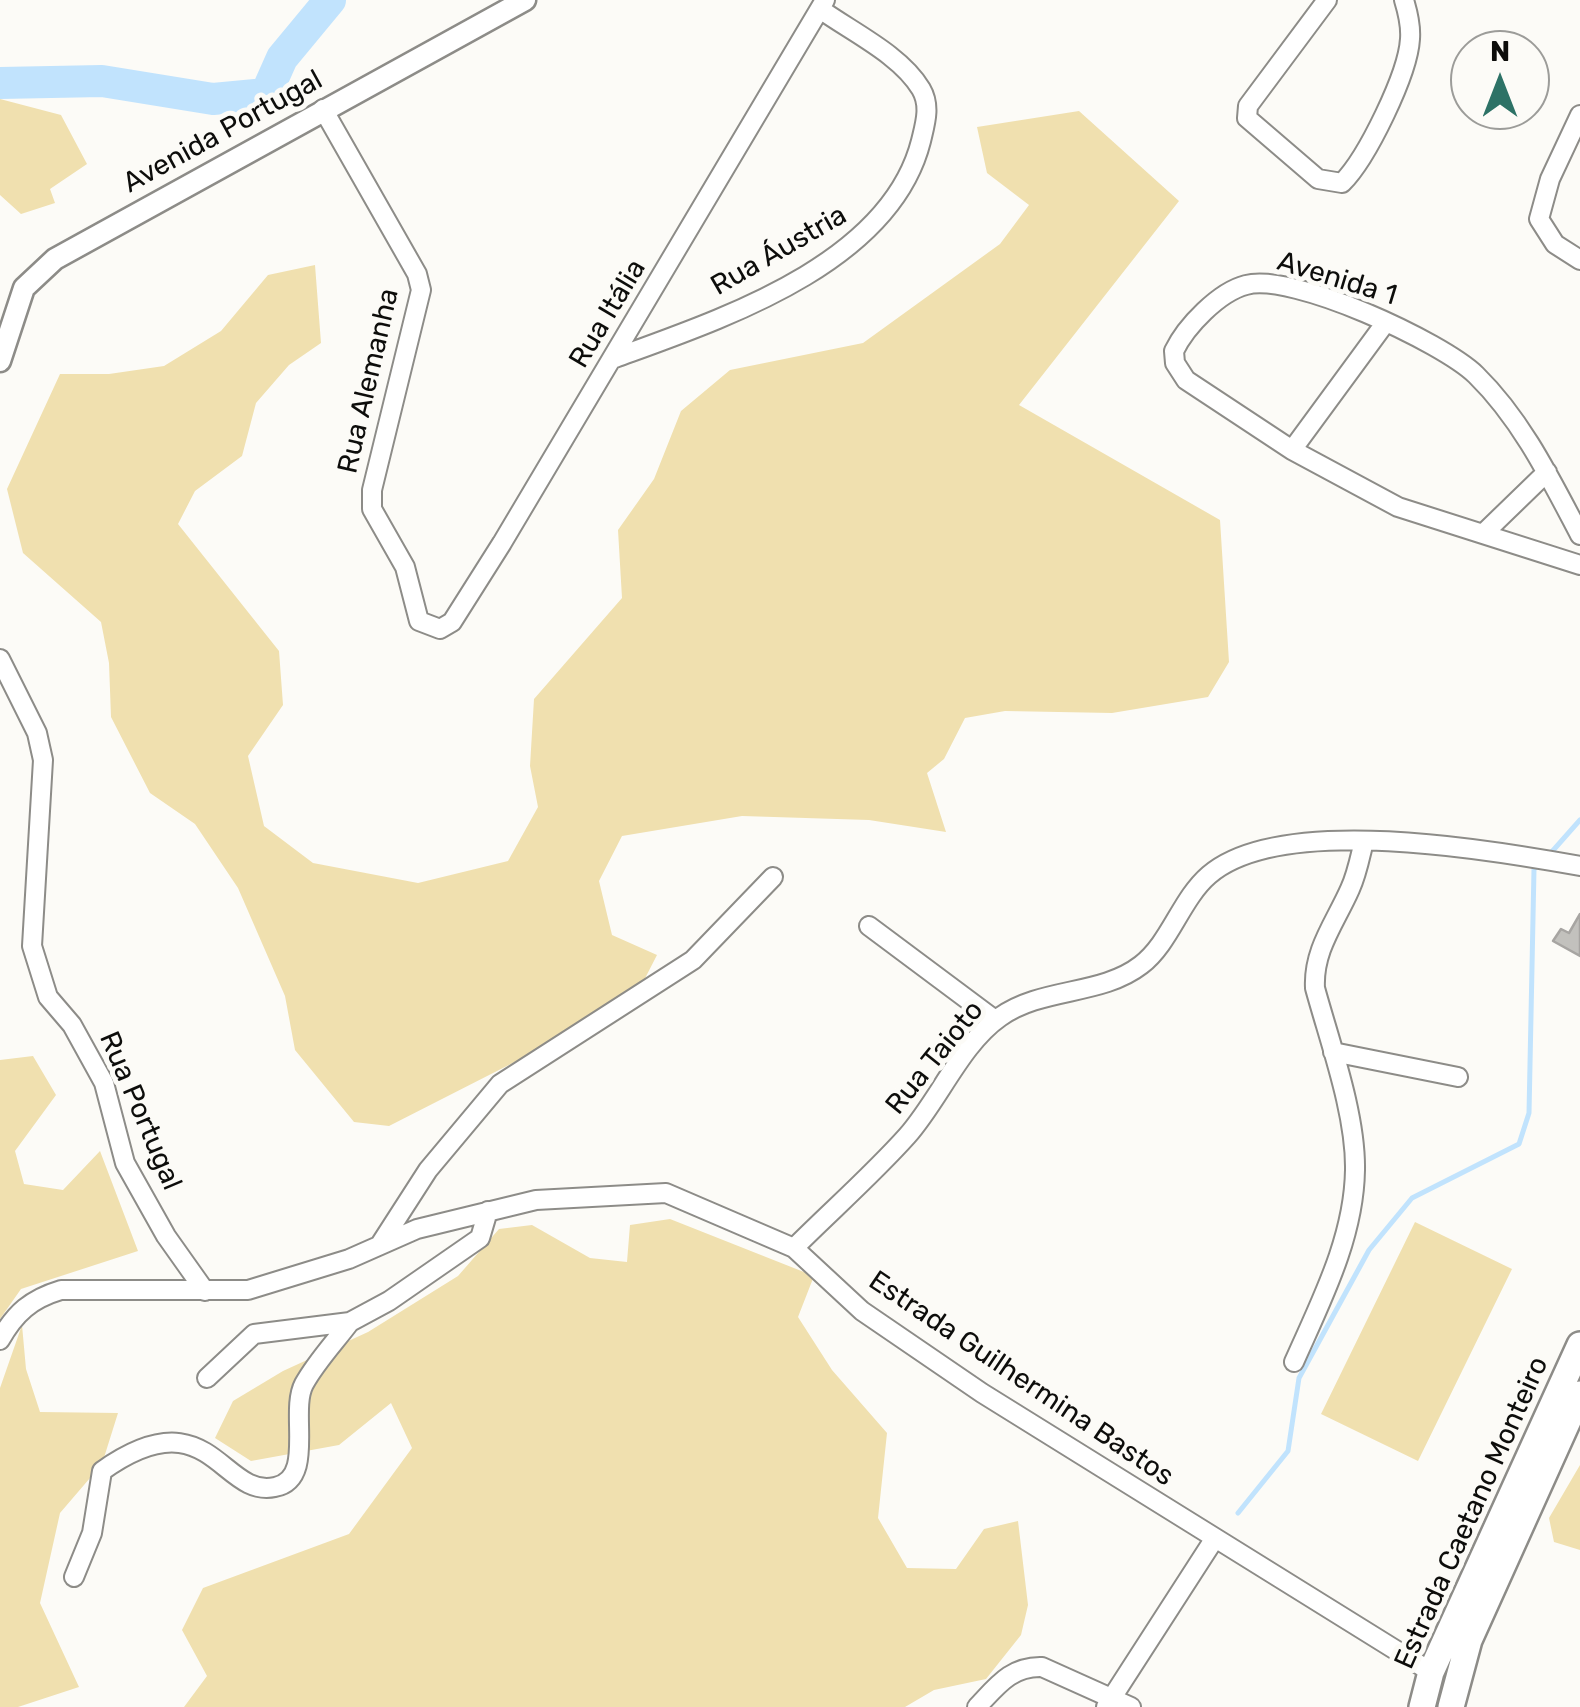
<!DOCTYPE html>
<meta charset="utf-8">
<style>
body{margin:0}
#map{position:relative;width:1580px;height:1707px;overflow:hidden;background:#fcfbf7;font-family:Rubik,sans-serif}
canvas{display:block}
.north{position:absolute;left:1450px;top:30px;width:100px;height:100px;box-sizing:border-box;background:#fcfbf7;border:2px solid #9c9c99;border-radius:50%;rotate:0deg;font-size:28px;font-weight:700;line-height:40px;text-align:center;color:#0d0d0b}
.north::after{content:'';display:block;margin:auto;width:35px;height:45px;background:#2d7266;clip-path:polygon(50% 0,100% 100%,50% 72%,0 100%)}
</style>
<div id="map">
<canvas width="1580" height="1707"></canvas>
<div class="north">N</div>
</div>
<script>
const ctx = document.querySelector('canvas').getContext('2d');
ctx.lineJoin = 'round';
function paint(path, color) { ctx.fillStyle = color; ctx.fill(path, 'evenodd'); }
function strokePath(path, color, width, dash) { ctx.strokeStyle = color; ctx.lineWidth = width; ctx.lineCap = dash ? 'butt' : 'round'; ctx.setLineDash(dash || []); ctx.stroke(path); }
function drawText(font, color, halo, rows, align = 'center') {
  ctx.font = font + ' Rubik,sans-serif'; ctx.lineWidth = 10; ctx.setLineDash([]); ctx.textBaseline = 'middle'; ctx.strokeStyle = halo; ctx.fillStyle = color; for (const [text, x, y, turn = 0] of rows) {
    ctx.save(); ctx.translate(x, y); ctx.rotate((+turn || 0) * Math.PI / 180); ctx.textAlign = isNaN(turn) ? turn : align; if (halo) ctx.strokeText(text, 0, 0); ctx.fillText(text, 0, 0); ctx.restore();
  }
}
const green = new Path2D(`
 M0 99 61 115 87 164 50 189 55 203 21 214 0 195Z
 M1079 111 1179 201 1019 405 1220 520 1229 662 1208 697 1112 713 1005 711 965 718 944 759 927 773 946 832 869 820 742 816 622 836 599 881 612 935 657 955 638 992 550 1044 389 1126 354 1122 295 1050 285 996 238 888 195 824 150 793 111 717 109 663 101 622 23 553 7 489 60 374H109L164 366 221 331 268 275 315 265 321 343 289 365 256 403 242 456 195 491 178 524 279 651 283 705 248 756 264 826 313 863 418 883 508 861 538 807 530 766 534 699 622 598 618 530 654 479 681 411 730 370 863 343 1000 244 1029 205 987 173 977 127Z
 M33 1056 56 1095 15 1151 24 1184 63 1190 100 1151 138 1251 21 1289 0 1319V1060Z
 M670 1219 814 1276 798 1317 832 1370 887 1433 878 1518 907 1568 956 1569 984 1529 1018 1521 1028 1605 1021 1635 986 1679 934 1690 905 1707H184L207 1676 182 1630 203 1588 349 1534 412 1448 391 1403 339 1445 251 1461 215 1438 233 1401 283 1371 368 1332 458 1276 499 1229 532 1225 590 1258 627 1262 630 1225Z
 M1415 1222 1512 1269 1418 1461 1321 1414Z
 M22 1325 26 1369 40 1412 118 1413 102 1464 60 1513 40 1603 79 1687 18 1707H0V1388Z
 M1580 1465V1550L1554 1542 1549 1518Z`);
const stream = new Path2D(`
 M1549 855 1580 820
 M1238 1513 1288 1451 1299 1378 1369 1250 1412 1198 1519 1144 1529 1113 1534 869 1541 863`);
const river = new Path2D(`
 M0 83 102 81 213 99 266 94 282 58 330 0`);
const building = new Path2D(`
 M1580 914V956L1553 941 1561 929 1569 933Z`);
const minor = new Path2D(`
 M1327 0 1248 106 1247 118 1318 179 1342 183C1367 158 1408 74 1410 39 1411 26 1408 13 1404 0
 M323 109 417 274 421 290 372 490V509L405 567 419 621 440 629 452 622 502 543 825 0
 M1580 115 1550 179 1539 219 1555 244 1580 260
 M615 358C722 319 890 264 921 141 925 124 931 106 921 89 901 55 852 32 820 9
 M1292 450 1386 322
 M1484 533 1547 472
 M1580 535C1551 480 1522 420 1476 375 1442 342 1292 272 1246 285 1219 292 1186 326 1174 351L1175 363 1186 380 1292 450 1398 507 1580 565
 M0 659 37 733 43 760 32 946 48 997 72 1025 104 1083 125 1163 166 1236 205 1291
 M869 926 995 1020
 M1333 1052 1458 1077
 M381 1243 428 1170 500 1084 693 960 773 877
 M794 1248C831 1211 872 1175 907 1136 939 1100 961 1044 1000 1017 1042 987 1101 996 1141 965 1170 943 1181 899 1209 875 1281 813 1492 850 1580 866
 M0 1340C15 1313 31 1299 61 1290H248L349 1259 417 1229 536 1200 666 1193 794 1248 862 1311 982 1393 1431 1672
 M1294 1362C1321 1301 1354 1238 1355 1170 1356 1114 1330 1043 1315 988 1313 950 1335 923 1350 889 1357 874 1360 857 1364 841
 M207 1378 254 1334 350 1322 389 1301 480 1238 488 1211
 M74 1577 92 1533 102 1471C210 1394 221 1499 275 1487 316 1479 289 1412 304 1384 316 1362 335 1342 350 1322
 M977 1707C997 1686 1011 1666 1042 1667L1131 1707
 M1106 1707 1215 1538`);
const tertiary = new Path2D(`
 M0 361 24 288 55 259 525 0`);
const primary = new Path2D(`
 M1422 1707 1431 1672 1580 1345
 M1451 1707 1469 1640 1580 1394`);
const streetNames = [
 ["Avenida Portugal",223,132,-29],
 ["Rua Áustria",779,251,-30],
 ["Avenida 1",1337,279,17],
 ["Rua Itália",608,314,-59],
 ["Rua Alemanha",369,381,-77],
 ["Rua Taioto",935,1058,-51],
 ["Rua Portugal",140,1111,67],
 ["Estrada Guilhermina Bastos",1021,1379,34],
 ["Estrada Caetano Monteiro",1472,1513,-66]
];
paint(green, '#f0e0af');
strokePath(stream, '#c1e3fd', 5);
strokePath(river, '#c1e3fd', 32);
paint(building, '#c2c1bd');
strokePath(building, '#a7a5a2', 2.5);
strokePath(minor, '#8d8c88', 22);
strokePath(tertiary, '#8d8c88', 25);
strokePath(primary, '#8d8c88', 30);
strokePath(minor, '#fff', 18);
strokePath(tertiary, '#fff', 20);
strokePath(primary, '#fff', 25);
drawText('28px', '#0d0d0b', '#fcfbf7', streetNames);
</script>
